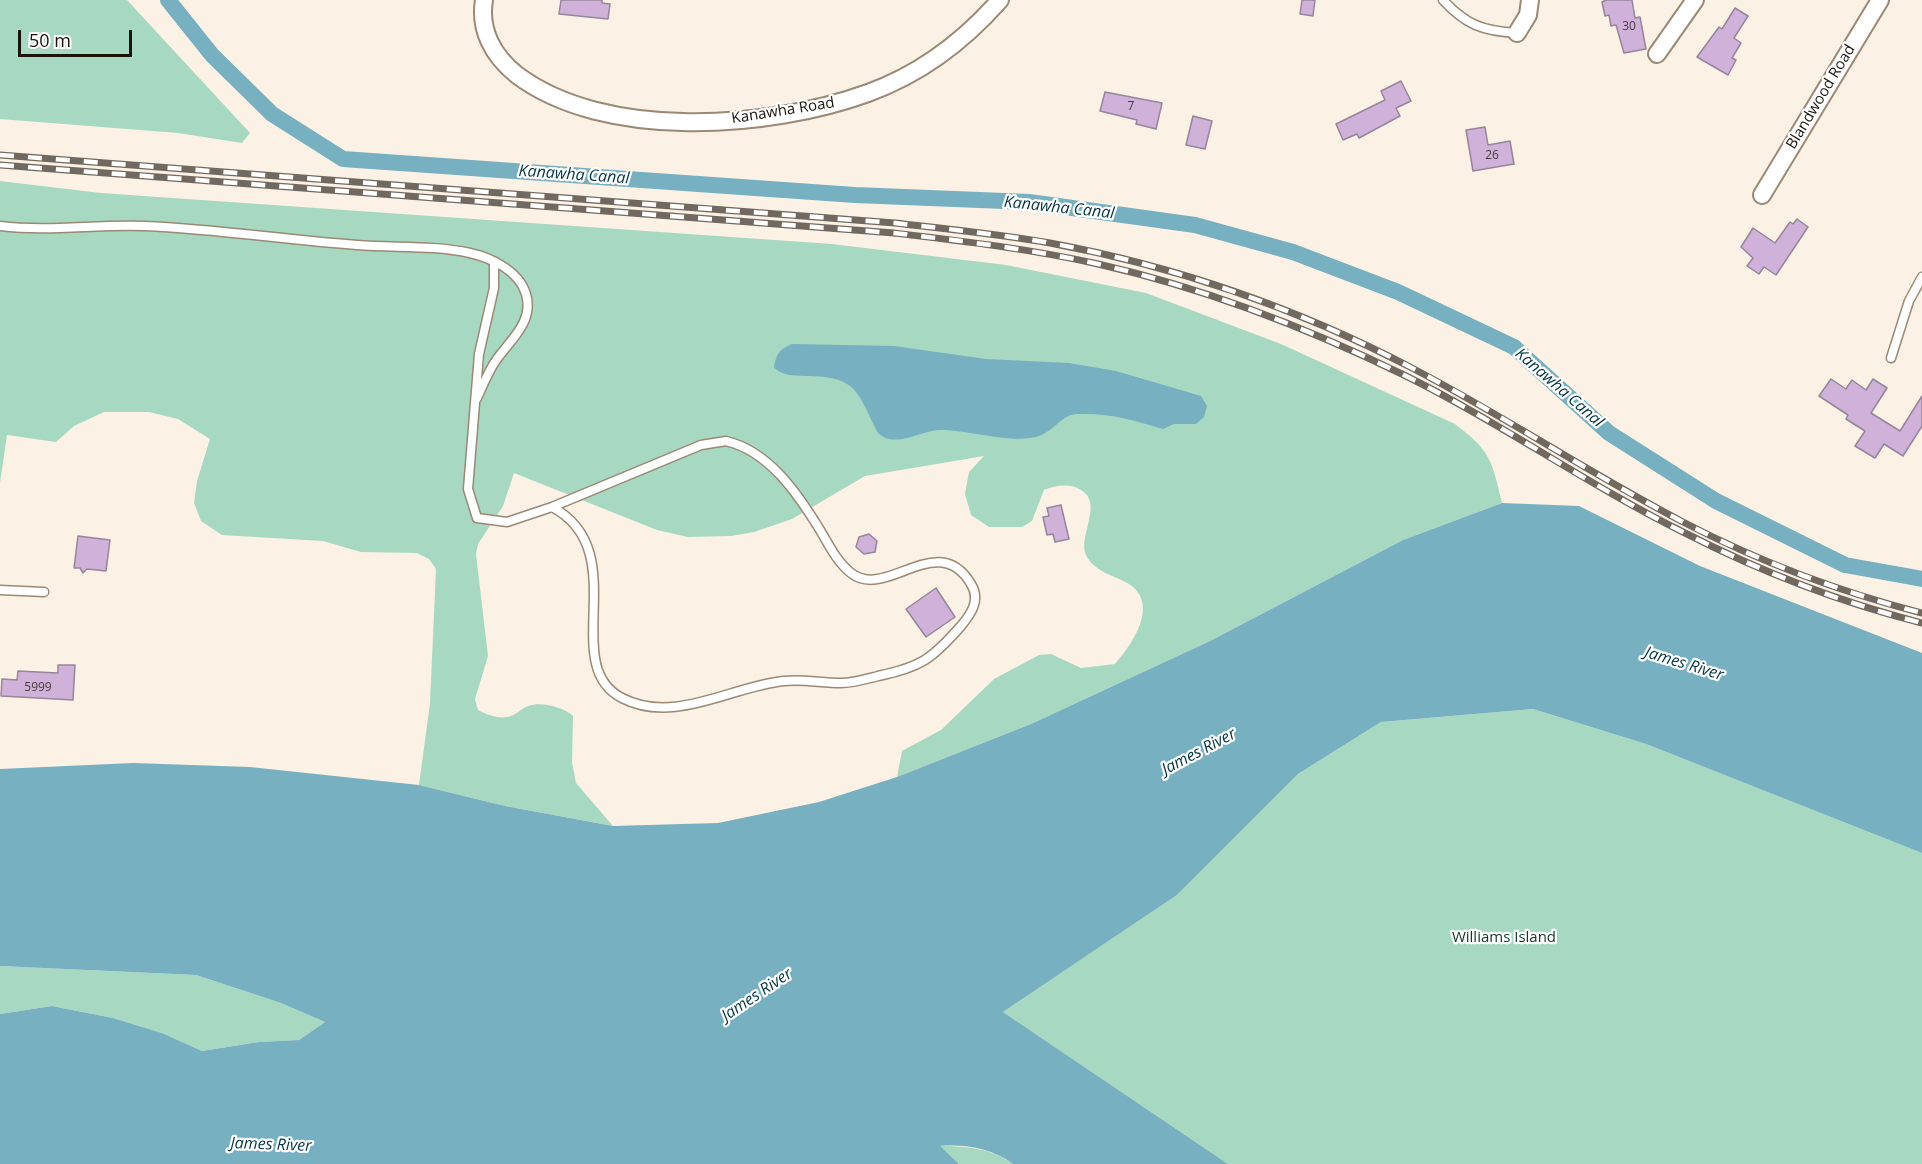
<!DOCTYPE html>
<style>
body{margin:0}
#map{position:relative;width:1922px;height:1164px;overflow:hidden;background:#fcf1e5;font-family:"Open Sans",sans-serif}
canvas{display:block}
.scale{position:absolute;left:18px;top:30px;width:114px;height:27px;box-sizing:border-box;border:3px solid #19130b;border-top:0;padding-left:8px;font-size:18px;line-height:21px;white-space:nowrap;color:#19130b;-webkit-text-stroke:4px #fff;paint-order:stroke}
</style>
<div id="map">
<canvas width="1922" height="1164"></canvas>
<div class="scale">50 m</div>
</div>
<script>
const ctx = document.querySelector('canvas').getContext('2d');
ctx.lineJoin = 'round';
function paint(path, color) { ctx.fillStyle = color; ctx.fill(path, 'evenodd'); }
function strokePath(path, color, width, dash) { ctx.strokeStyle = color; ctx.lineWidth = width; ctx.lineCap = dash ? 'butt' : 'round'; ctx.setLineDash(dash || []); ctx.stroke(path); }
function drawText(font, color, halo, rows, align = 'center') {
  ctx.font = font + ' "Open Sans",sans-serif'; ctx.lineWidth = 4.5; ctx.setLineDash([]); ctx.textBaseline = 'middle'; ctx.strokeStyle = halo; ctx.fillStyle = color; for (const [text, x, y, turn = 0] of rows) {
    ctx.save(); ctx.translate(x, y); ctx.rotate((+turn || 0) * Math.PI / 180); ctx.textAlign = isNaN(turn) ? turn : align; if (halo) ctx.strokeText(text, 0, 0); ctx.fillText(text, 0, 0); ctx.restore();
  }
}
const green = new Path2D(`
 M0 0H127L250 133 242 143 178 133 0 119Z
 M0 181 101 193 832 244 1006 265 1146 293 1281 344 1455 424C1491 451 1492 461 1502 503L1403 540 1210 641 1031 724 897 777 902 751 941 730 994 679 1039 655 1051 654 1081 668 1115 664C1132 645 1160 604 1129 584 1114 575 1097 573 1087 557 1076 537 1106 502 1079 489 1069 483 1054 486 1044 490L1032 521 1022 527H989L971 515 965 494 969 472 984 456 865 476 792 519 754 532 731 536 688 537 657 530 514 473 503 506 478 544 476 554 488 656 475 699 478 710C488 715 500 720 511 716 517 714 522 708 528 706 542 701 563 707 573 716L572 762 576 783 613 826 505 806 419 785 430 703 436 569 429 559 417 553 361 552 323 541 222 535 201 521 194 503 197 481 210 439 178 419 149 412H104L74 426 56 442 7 435 0 483Z
 M1533 709 1646 744 1922 853V1164H1228L1003 1012 1177 895 1298 774 1381 722Z
 M0 966 196 975 281 1003 325 1022 299 1040 259 1042 202 1051 162 1033 113 1018 52 1006 0 1014Z
 M939 1146C966 1146 991 1148 1013 1164H959Z`);
const water = new Path2D(`
 M792 344 894 346 986 359 1069 363 1116 371 1201 396 1207 406 1204 417 1196 424H1174L1163 429C1133 420 1111 413 1078 414 1062 414 1054 431 1039 436 1014 445 966 429 939 430 920 431 895 449 878 433 857 391 857 376 805 376 792 375 784 376 774 368 776 355 779 349 792 344Z
 M1502 503 1579 506 1700 566 1922 653V853L1646 744 1533 709 1381 722 1298 774 1177 895 1003 1012 1228 1164H1013C992 1148 965 1144 940 1146L959 1164H0V1014L52 1006 113 1018 162 1033 202 1051 259 1042 299 1040 325 1022 281 1003 196 975 0 966V769L133 763 250 767 419 785 505 806 613 826 718 823 819 802 897 777 1031 724 1210 641 1403 540Z`);
const canal = new Path2D(`
 M168 0 212 55 272 114 343 159 855 195 1029 202 1195 225 1293 252 1398 292 1514 347 1609 433 1716 501 1845 565 1922 579`);
const building = new Path2D(`
 M561 0H602V3L610 4 608 19 559 14Z
 M1302 0H1315L1313 16 1300 14Z
 M1606 0H1632L1635 18 1640 17 1646 49 1624 53 1616 25 1611 26 1609 15 1605 16 1602 2Z
 M1735 8 1748 16 1734 38 1741 43 1732 58 1736 60 1728 75 1697 57 1719 27 1722 29Z
 M1401 81 1411 101 1396 108 1400 116 1359 138 1357 134 1343 140 1336 124 1385 100 1381 91Z
 M1105 92 1162 103 1156 129 1136 124 1137 120 1100 111Z
 M1193 116 1212 121 1205 149 1186 145Z
 M1485 127 1488 145 1510 141 1514 164 1473 171 1466 130Z
 M1797 219 1808 227 1776 275 1764 267 1759 274 1747 266 1753 258 1741 247 1753 228 1775 243 1790 222 1793 224Z
 M1831 379 1846 389 1852 380 1866 390 1873 379 1887 388 1871 413 1900 431 1922 396V426L1903 456 1884 444 1875 458 1855 446 1865 431 1846 419 1848 415 1819 396Z
 M1061 505 1069 539 1055 542 1053 534 1047 535 1043 517 1049 516 1047 508Z
 M869 534 877 541 875 552 864 554 856 547 859 537Z
 M78 536 110 540 106 571 87 569 83 573 80 568H74Z
 M936 588 955 617 926 637 906 609Z
 M58 665H75L73 700 1 696 2 679 17 680 18 671 58 673Z`);
const lane = new Path2D(`
 M1443 0C1466 25 1483 31 1517 33
 M0 226C49 232 96 224 145 226 216 229 286 240 357 245 395 248 433 245 470 253 492 258 519 271 526 294 535 324 506 343 493 365 487 375 482 387 477 398
 M494 262V288L479 354 468 489 477 518 507 522 552 507
 M1891 358 1909 301 1922 277
 M726 441C769 451 798 494 820 530 829 545 837 562 851 573 886 601 938 528 971 584 981 600 971 614 961 626 932 659 921 667 878 676 866 679 853 683 841 683 822 683 803 679 784 681 732 686 674 725 622 698 557 665 635 551 552 507L701 445Z
 M0 590 44 592`);
const street = new Path2D(`
 M484 0C479 30 493 56 517 75 605 141 769 129 868 93 921 74 963 42 1000 0
 M1517 33 1528 15 1530 0
 M1657 54 1695 0
 M1762 195 1880 0`);
const rail = new Path2D(`
 M0 155 895 223C947 229 998 234 1050 243 1175 266 1299 309 1412 368 1504 416 1591 474 1683 522 1758 561 1840 592 1922 613
 M0 165 894 233C962 241 1031 249 1098 264 1204 288 1308 328 1406 376 1501 423 1588 485 1683 532 1759 571 1839 602 1922 623`);
const numberNames = [
 ["30",1629,27],
 ["7",1131,107],
 ["26",1492,156],
 ["5999",38,688]
];
const streetNames = [
 ["Blandwood Road",1821,97,-59],
 ["Kanawha Road",783,111,-9]
];
const parkNames = [
 ["Williams Island",1504,938]
];
const waterNames = [
 ["Kanawha Canal",574,175,4],
 ["Kanawha Canal",1059,208,6],
 ["Kanawha Canal",1559,388,41],
 ["James River",1684,664,17],
 ["James River",1199,752,-28],
 ["James River",757,995,-34],
 ["James River",271,1145,2]
];
paint(green, '#a7d9c2');
paint(water, '#77b0c0');
strokePath(canal, '#77b0c0', 16);
paint(building, '#d0b1d9');
strokePath(building, '#96869b', 1.5);
strokePath(lane, '#9a8975', 11);
strokePath(street, '#9a8975', 20);
strokePath(lane, '#fff', 8);
strokePath(street, '#fff', 16);
strokePath(rail, '#716960', 7);
strokePath(rail, '#fff', 4.5, [14]);
drawText('12px', '#473a3e', null, numberNames);
drawText('15px', '#19130b', '#fff', streetNames);
drawText('15px', '#0d3929', '#fff', parkNames);
drawText('italic 16px', '#003743', '#fff', waterNames);
</script>
